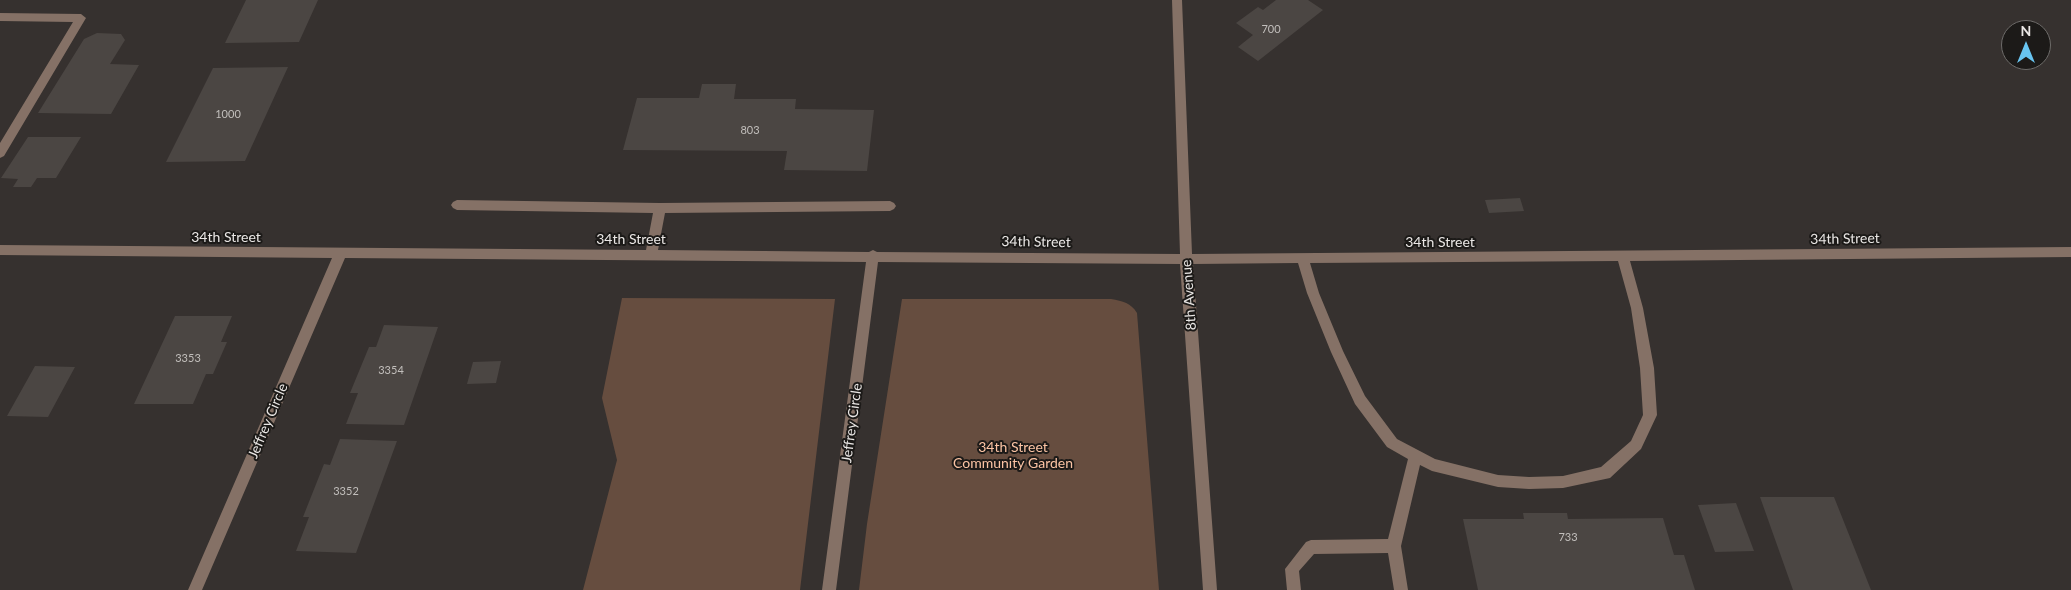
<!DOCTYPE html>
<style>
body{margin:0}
#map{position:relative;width:2071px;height:590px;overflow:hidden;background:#36312f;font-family:Lato,sans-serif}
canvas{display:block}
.north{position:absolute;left:2001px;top:20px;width:50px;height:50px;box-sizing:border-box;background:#1c1a18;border:1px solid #6e6c6a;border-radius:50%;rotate:0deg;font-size:14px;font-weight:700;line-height:20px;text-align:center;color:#eae7e5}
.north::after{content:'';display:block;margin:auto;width:18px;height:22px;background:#68c4f0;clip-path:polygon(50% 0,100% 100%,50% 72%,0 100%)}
</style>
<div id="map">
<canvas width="2071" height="590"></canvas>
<div class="north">N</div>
</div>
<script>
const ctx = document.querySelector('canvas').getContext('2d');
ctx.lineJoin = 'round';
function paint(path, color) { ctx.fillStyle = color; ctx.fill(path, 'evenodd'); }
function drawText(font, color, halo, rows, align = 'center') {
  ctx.font = font + ' Lato,sans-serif'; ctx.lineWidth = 4; ctx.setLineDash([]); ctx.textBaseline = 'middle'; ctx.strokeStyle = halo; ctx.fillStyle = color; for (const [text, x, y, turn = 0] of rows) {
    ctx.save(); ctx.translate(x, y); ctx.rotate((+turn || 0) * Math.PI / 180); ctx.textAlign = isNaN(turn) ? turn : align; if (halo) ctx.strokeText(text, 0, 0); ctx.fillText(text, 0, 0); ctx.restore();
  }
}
const green = new Path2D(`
 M622 298 835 299 800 590H583L617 460 602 398Z
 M902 299H1111C1123 301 1131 303 1137 313L1159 590H859L867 524Z`);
const building = new Path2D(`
 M246 0H318L299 42 225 43Z
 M1276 0H1308L1323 10 1258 61 1238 47 1253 35 1236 23 1258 7 1263 10Z
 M97 33 121 34 125 40 110 64 139 65 111 114 38 113 84 39Z
 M288 67 245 161 166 162 213 68Z
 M702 84H736L734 99H796L795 109 874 110 867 171 784 170 787 151 623 150 637 98H699Z
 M28 137H81L56 178H37L31 187H13L18 179 1 178Z
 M1520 198 1524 211 1489 213 1485 200Z
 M175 316H232L221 342H227L213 374H206L193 404H134Z
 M384 325 438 327 404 425 346 424 358 393H350L369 347H376Z
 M501 361 496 383 467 384 473 362Z
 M35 366 75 367 48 417 7 416Z
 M340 439 397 441 356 553 296 551 309 517H303L324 464 330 465Z
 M1760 497H1834L1871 590H1793Z
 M1736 503 1754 551 1715 552 1698 505Z
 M1523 513H1567L1568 519 1663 518 1674 555H1684L1695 590H1478L1463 519H1524Z`);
const minor = new Path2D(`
 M1172 0H1182L1192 254 2071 247V257L1630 261 1643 308 1654 368 1657 415 1641 449 1610 478 1563 488 1529 489 1498 487 1432 471 1420 465 1401 546 1408 590H1394L1388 553 1314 554 1299 571 1301 590H1287L1285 569 1306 542 1311 540 1388 539 1408 459 1387 447 1355 404 1331 352 1307 293 1298 263 1193 264 1217 590H1203L1180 264 878 262 836 590H822L866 262 345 258 202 590H188L332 258 0 255V245L646 250 653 213 457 210 453 208 451 205 453 202 457 200 660 203 890 201 894 203 896 206 894 209 890 211 665 213 658 250 869 252 873 250 877 252 1180 254ZM1618 261 1631 308 1640 368 1643 415 1631 441 1601 467 1563 476 1529 477 1498 475 1435 459 1397 439 1365 396 1343 351 1319 293 1310 263Z
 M0 13 81 14 86 18 4 156 0 158V143L73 22 0 21Z`);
const numberNames = [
 ["700",1271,29],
 ["1000",228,114],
 ["803",750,130],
 ["3353",188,358],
 ["3354",391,370],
 ["3352",346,491],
 ["733",1568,537]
];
const streetNames = [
 ["34th Street",226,237],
 ["34th Street",631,239],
 ["34th Street",1845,239,-1],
 ["34th Street",1036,242,1],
 ["34th Street",1440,242],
 ["8th Avenue",1189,295,-94],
 ["Jeffrey Circle",268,421,-67],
 ["Jeffrey Circle",852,423,-82]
];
const parkNames = [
 ["34th Street",1013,447],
 ["Community Garden",1013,463]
];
paint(green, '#664d3f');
paint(building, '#4b4643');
paint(minor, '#857166');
drawText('11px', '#c2bfbc', null, numberNames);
drawText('14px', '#eae7e5', '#1c1a18', streetNames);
drawText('14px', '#fcc4a4', '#1c1a18', parkNames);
</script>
